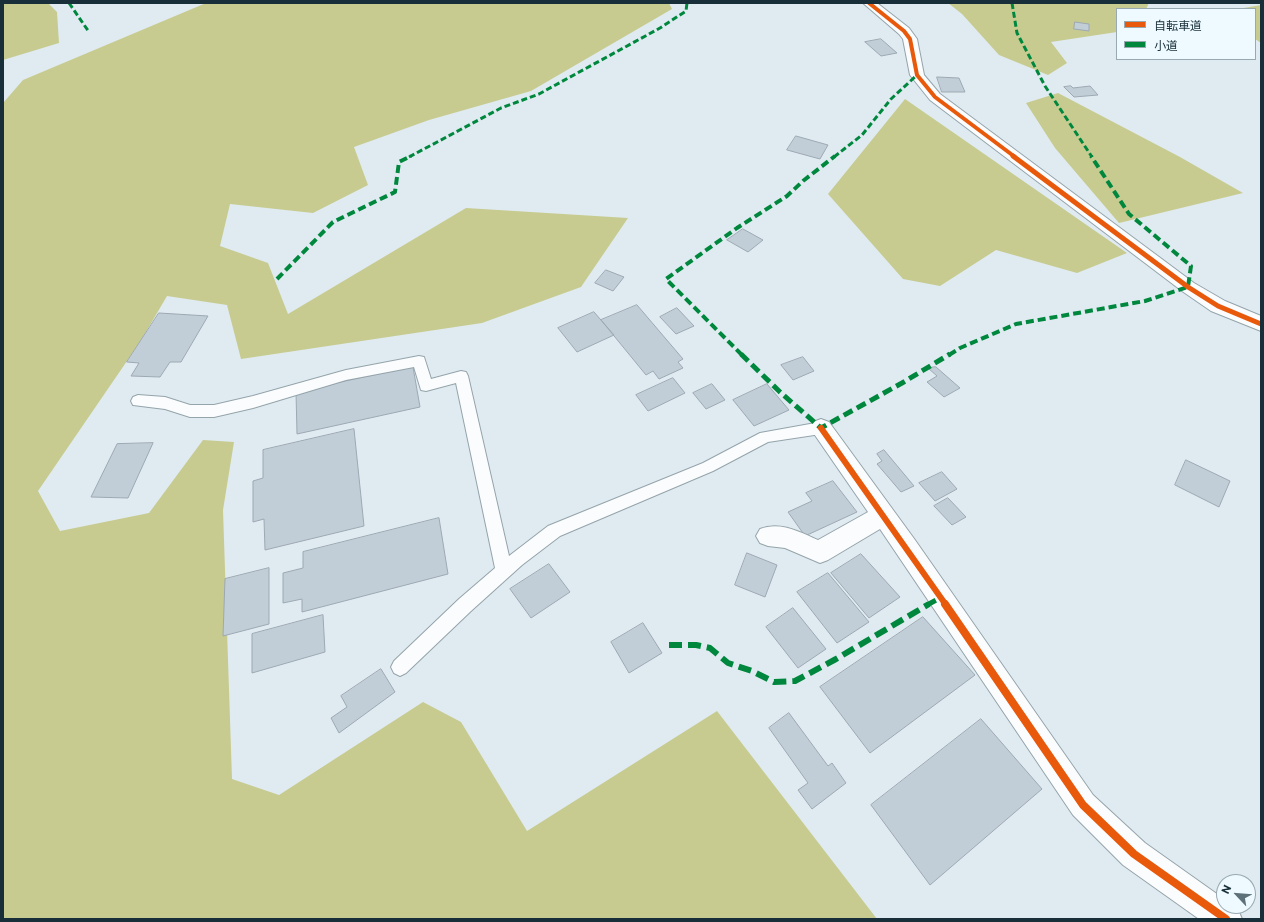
<!DOCTYPE html>
<meta charset="utf-8">
<style>
body{margin:0}
#map{position:relative;width:1264px;height:922px;overflow:hidden;background:#e0ebf1;font-family:Commissioner,"Noto Sans JP",sans-serif}
canvas{display:block}
.frame{position:absolute;inset:0;border:4px solid #182f39;pointer-events:none}
.legend{position:absolute;left:1116px;top:8px;width:140px;height:52px;box-sizing:border-box;background:#eefaff;border:1px solid #98a9b0;margin:0;padding:5px 7px;list-style:none;font-size:12px;color:#182f39}
.legend li{display:flex;align-items:center;gap:8px;height:20px}
.legend b{width:20px;border:1px solid #98a9b0}
.north{position:absolute;left:1216px;top:874px;width:40px;height:40px;box-sizing:border-box;background:#eefaff;border:1px solid #98a9b0;border-radius:50%;rotate:296deg;font-size:11px;font-weight:700;line-height:16px;text-align:center;color:#182f39}
.north::after{content:'';display:block;margin:auto;width:14px;height:18px;background:#5e7179;clip-path:polygon(50% 0,100% 100%,50% 72%,0 100%)}
</style>
<div id="map">
<canvas width="1264" height="922"></canvas>
<div class="frame"></div>
<ul class="legend">
<li><b style="height:5px;background:#e8590c"></b>自転車道</li>
<li><b style="height:5px;background:#00873e"></b>小道</li>
</ul>
<div class="north">N</div>
</div>
<script>
const ctx = document.querySelector('canvas').getContext('2d');
ctx.lineJoin = 'round';
function paint(path, color) { ctx.fillStyle = color; ctx.fill(path, 'evenodd'); }
function strokePath(path, color, width, dash) { ctx.strokeStyle = color; ctx.lineWidth = width; ctx.lineCap = dash ? 'butt' : 'round'; ctx.setLineDash(dash || []); ctx.stroke(path); }
const forest = new Path2D(`
 M3 3H48L57 12 59 43 3 60Z
 M206 3H669L672 9 531 91 429 120 354 147 368 185 313 213 230 204 220 246 268 263 288 314 466 208 628 218 581 287 482 323 241 359 227 305 167 296 140 342 38 491 60 531 149 513 203 440 234 442 223 510 232 779 279 795 423 702 461 722 527 831 717 711 877 919H3V103L23 80Z
 M948 3H1149L1146 9H1117V32L1051 42 1067 63 1048 75 999 55 962 14Z
 M1261 5V43L1255 39V9H1238Z
 M1058 93 1180 157 1243 193 1119 223 1055 148 1026 103Z
 M905 99 1127 253 1077 273 996 250 940 286 903 279 828 194Z`);
const building = new Path2D(`
 M1075 22 1089 24V31L1074 29Z
 M881 39 897 53 881 56 865 42Z
 M937 77 959 78 965 92H942Z
 M1071 86 1073 88 1090 86 1098 95 1074 97 1064 87Z
 M796 136 828 145 820 159 787 150Z
 M743 229 763 240 748 252 727 240Z
 M606 270 624 277 613 291 595 283Z
 M637 305 683 359 678 362 683 368 659 379 653 371 646 375 601 320Z
 M677 308 694 326 676 334 660 317Z
 M594 312 614 335 577 352 558 328Z
 M159 313 208 316 181 362H170L160 377 131 376 139 363 127 362Z
 M803 357 814 371 793 380 781 365Z
 M413 367 420 407 297 434 296 392Z
 M936 367 960 388 944 397 927 382 937 376 928 368Z
 M673 378 685 393 648 411 636 395Z
 M712 384 725 400 706 409 693 393Z
 M767 384 789 410 754 426 733 400Z
 M354 429 364 526 265 550 264 519 253 522V481L263 478V450Z
 M153 443 128 498 91 497 117 444Z
 M884 450 914 486 901 492 877 464 882 461 877 454Z
 M1186 460 1230 481 1219 507 1175 485Z
 M942 472 957 489 935 501 919 483Z
 M833 481 857 512 805 536 788 512 812 501 806 493Z
 M948 498 966 517 952 525 934 506Z
 M439 518 448 574 302 612V599L283 603V573L303 568V552Z
 M747 553 777 565 765 597 735 585Z
 M861 554 900 597 869 618 831 573Z
 M549 564 570 592 531 618 510 589Z
 M269 568V624L223 636 225 579Z
 M828 573 869 622 837 643 797 592Z
 M793 608 826 649 798 668 766 627Z
 M323 615 325 652 252 673V634Z
 M923 617 975 675 870 753 820 687Z
 M643 623 662 653 629 673 611 642Z
 M381 669 395 692 339 733 331 718 347 707 341 696Z
 M789 713 828 766 832 763 846 783 812 809 798 790 808 783 769 728Z
 M981 719 1042 789 930 885 871 805Z`);
const service = new Path2D(`
 M419 356 424 357 431 379 461 371 466 372 468 376 509 556 548 526 703 463 760 433 821 422 826 424 828 428 826 432 821 434 768 442 713 471 560 536 522 565 471 611 406 673 400 676 394 673 391 667 394 661 459 599 495 568 456 383 426 391 421 390 414 367 346 380 253 408 214 417H190L165 409 133 405 131 401 133 397 138 395 165 397 190 405H214L253 396 346 370Z`);
const minor = new Path2D(`
 M863 3H877L909 28 917 39 924 75 940 94 1194 283 1225 301 1261 316V331L1211 311 1182 291 930 100 910 75 903 39 899 34Z
 M821 419 829 422 915 540 1093 795 1145 843 1224 899V906C1238 906 1237 907 1242 919H1199L1123 865 1073 815 880 529 828 560 820 563 785 548 768 546 760 543 756 536 760 529C780 521 800 532 818 540L868 512 810 428 813 422Z`);
const quietFar3 = new Path2D(`
 M69 3 89 32
 M1012 3 1017 33 1045 86 1092 157
 M409 157 501 108 539 94 660 28 686 11 687 3
 M834 157 862 135 891 99 917 75`);
const quietFar2 = new Path2D(`
 M277 279 333 222 395 192 399 162 411 156
 M742 355 666 279 737 228 787 196 803 181 835 156
 M949 355 960 348 1016 324 1145 301 1188 287 1191 266 1129 214 1091 156`);
const quietFar1 = new Path2D(`
 M741 354 780 392 821 428 902 383 950 354
 M927 605 940 598`);
const quiet = new Path2D(`
 M669 645H696L710 648 728 663 752 671 774 682 795 681 836 659 929 604`);
const cyclewayFar3 = new Path2D(`
 M869 3 904 31 910 39 917 75 935 97 1015 157`);
const cyclewayFar2 = new Path2D(`
 M1013 156 1188 287 1218 306 1261 324`);
const cyclewayFar1 = new Path2D(`
 M821 428 946 605`);
const cycleway = new Path2D(`
 M945 604 1083 805 1134 854 1226 919`);
paint(forest, '#c7cb90');
paint(building, '#c1cdd7');
strokePath(building, '#9da9b2', 1);
strokePath(service, '#94a4ab', 2);
strokePath(minor, '#94a4ab', 2);
paint(service, '#fafcfd');
paint(minor, '#fafcfd');
strokePath(quietFar3, '#00873e', 3, [6, 3]);
strokePath(quietFar2, '#00873e', 4, [8, 4]);
strokePath(quietFar1, '#00873e', 5, [10, 5]);
strokePath(quiet, '#00873e', 6, [13, 6]);
strokePath(cyclewayFar3, '#e8590c', 4);
strokePath(cyclewayFar2, '#e8590c', 5);
strokePath(cyclewayFar1, '#e8590c', 6);
strokePath(cycleway, '#e8590c', 8);
</script>
